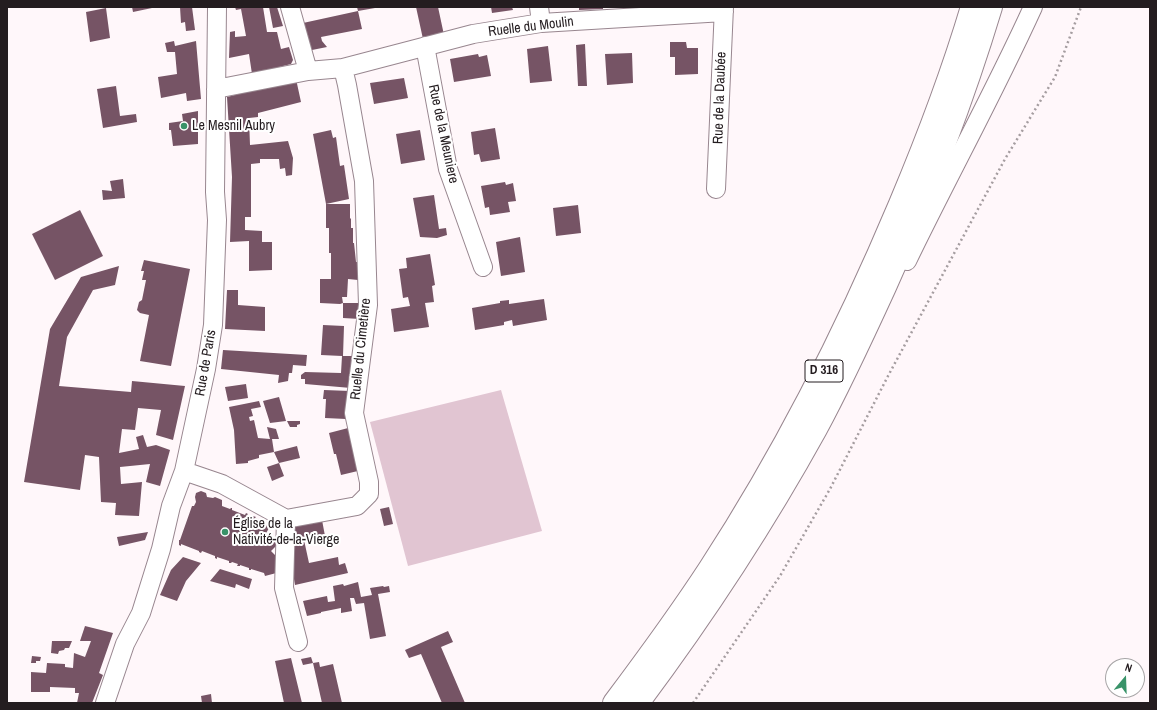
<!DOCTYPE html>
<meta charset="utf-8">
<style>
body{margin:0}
#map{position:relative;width:1157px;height:710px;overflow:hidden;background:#fff7fa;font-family:"Archivo Narrow",sans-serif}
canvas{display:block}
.frame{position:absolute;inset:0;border:8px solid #241d20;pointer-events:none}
.north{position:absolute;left:1105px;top:658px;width:40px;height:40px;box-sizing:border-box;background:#fff;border:1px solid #a7a5a6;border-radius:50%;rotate:19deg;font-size:11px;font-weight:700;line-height:16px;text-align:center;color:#241d20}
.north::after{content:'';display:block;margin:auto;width:14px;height:18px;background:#399369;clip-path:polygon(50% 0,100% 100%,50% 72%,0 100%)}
</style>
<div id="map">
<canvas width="1157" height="710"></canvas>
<div class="frame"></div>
<div class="north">N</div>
</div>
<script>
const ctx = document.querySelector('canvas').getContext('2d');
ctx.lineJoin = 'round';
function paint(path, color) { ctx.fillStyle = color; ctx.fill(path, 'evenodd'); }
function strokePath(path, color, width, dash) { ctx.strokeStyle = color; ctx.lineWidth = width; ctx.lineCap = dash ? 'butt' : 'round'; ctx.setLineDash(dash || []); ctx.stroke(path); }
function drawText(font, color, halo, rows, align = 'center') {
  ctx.font = font + ' "Archivo Narrow",sans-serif'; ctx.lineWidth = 4; ctx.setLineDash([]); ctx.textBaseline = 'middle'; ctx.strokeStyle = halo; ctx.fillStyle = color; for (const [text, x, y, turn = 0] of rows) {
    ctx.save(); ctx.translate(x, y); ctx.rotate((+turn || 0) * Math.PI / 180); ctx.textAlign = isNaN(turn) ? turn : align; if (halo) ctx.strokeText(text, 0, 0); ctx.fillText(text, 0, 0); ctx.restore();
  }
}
const green = new Path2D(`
 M501 390 542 531 408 566 370 422Z`);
const building = new Path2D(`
 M132 7H151L152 8 133 12Z
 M180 7H192L195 30 186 31 185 22 181 23Z
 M235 7H263L267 32H277L281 49 289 47 293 60 291 64 252 74 249 54 229 58 230 32 235 31V37L246 36 241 9 236 10Z
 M269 7H277L283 26 273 28Z
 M357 7H375V8L358 11Z
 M416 7H438L444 35 423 39Z
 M491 7H512L513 10 492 13Z
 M579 7H603V9L579 10Z
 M106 8 110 38 90 42 86 12Z
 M358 11 362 29 321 37 322 41 327 47 312 50 309 45 303 23Z
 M174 41 175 46 196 41 201 99 187 101 186 93 161 98 158 77 177 74 175 52H167L165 43Z
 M670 42H686L687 48H698V74L675 75V57H670Z
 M585 44 587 86H578L576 45Z
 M548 46 552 81 530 83 527 49Z
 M632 53 633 83 607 85 605 54Z
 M478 54 479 57 487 55 491 76 454 82 450 59Z
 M404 78 408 98 374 104 370 83Z
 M296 79 301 102 258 113V117L249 118 250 145 288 141 293 158 292 175 286 176 285 168 280 169 279 159H260V163L251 164V217H245V230L262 231V242H272V270L249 271V241L230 242 232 177 227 97Z
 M116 86 120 116 136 114 137 122 103 128 97 89Z
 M198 111V144L173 146 171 130H169V123L183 121 182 114Z
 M495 128 500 159 481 162 479 154 474 155 471 132Z
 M331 130 333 138 336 137 340 166 344 165 349 199 326 204H350V218L351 219V228H353V243H354L356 262H358V280L348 279 347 297H342L343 303 340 304 320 303V279H331V253H329V228H326V204L313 134Z
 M420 130 425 160 401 164 396 134Z
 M123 179 125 198 103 200 102 190 112 191 110 181Z
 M505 182 506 185 513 183 516 201 508 202 510 212 490 215 489 207 485 208 481 186Z
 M434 195 439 229 446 228 447 235 437 238 420 237 413 198Z
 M578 205 581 233 556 236 553 208Z
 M80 210 103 256 55 280 32 234Z
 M520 237 525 272 501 276 496 242Z
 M430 254 435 285 432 286 434 302 425 303 429 327 394 332 391 309 410 306 408 297 403 298 399 269 407 268 406 258Z
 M144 260 190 269 171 366 140 361 149 315 140 313 137 310 139 302 142 300 146 280H142L144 271H141Z
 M119 266 115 285 93 290 67 337 59 386 131 392 132 381 185 386 173 440 156 435 161 410 138 408 135 430 122 429 119 453 139 449 136 437 143 435 147 447 156 445 170 450 160 486 146 482 150 464 120 467 121 484 142 482 139 516 115 515 116 503 101 502 99 457 85 455 80 490 24 482 50 329 81 277Z
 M227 290H238V305L265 307V331L225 329Z
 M544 299 547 320 513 326 512 320 504 322V325L475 330 472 308 500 303V301L509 300V304Z
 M343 303H362L360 319 343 318Z
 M323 325 344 326 343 356H354L351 388 305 384V379H301V375L305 372 341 373 342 356 321 355Z
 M223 350 307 355 306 366 293 365 292 373H289L288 381 278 383 279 375 221 369Z
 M246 384 248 398 228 401 225 387Z
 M324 390 350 391 347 400 346 419 325 418 326 399H323Z
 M279 397 286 421 270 423 263 401Z
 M259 401 261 407 251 409 253 416 249 417 250 421 254 420 258 438 270 439 267 427 276 429 279 439H272L274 452 259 455V458L248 461V463L236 464 234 430 229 407Z
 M287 421H300V424L297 425V427H290Z
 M352 427 362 470 341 475 336 454H334L329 433Z
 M297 446 300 458 279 463 274 452Z
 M279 463 284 476 272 481 267 467Z
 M201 491 206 493 207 497 213 498 215 497 222 500V506L230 509 231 508H232V510L245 515 246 513 248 514 247 515 253 518V516L256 517 255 518 262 521V519L264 520 267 527 268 526 269 528 265 535 273 537 278 548 276 546 271 551 276 556 280 572 265 576 264 573 251 569V570H249V568L240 565V566H237L238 564 232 562 231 563H229V561L217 557V559L215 558V556L202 551 201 553 199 552V551L181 544V546L179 545V540H180L192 506H194L196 502 195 497 196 493Z
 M389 507 393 524 384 526 380 509Z
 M322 520 325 536 304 540 309 563 338 557 339 565 345 563 348 573 295 585 292 567 291 527Z
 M148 532 145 540 119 546 117 537Z
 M183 557 201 563 186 581 177 601 160 595 171 570Z
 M220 569 252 579 249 589 236 584 235 588 210 581Z
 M358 582 361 597 372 595 370 588 383 586 384 587 389 586 390 592 378 594 386 636 370 639 364 603 356 604 354 598H350L352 611 341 613V608L321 612V613L307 616 303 601 327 596 328 602 335 601 333 586 343 584 344 586Z
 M85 626 113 633 99 673 103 675 92 703H77L79 693H75V688L50 687V692H31V672L46 673 47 663 65 664V667L73 668 74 653 85 657 91 641H80Z
 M448 631 453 642 441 647 465 703H442L421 654 409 658 405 650Z
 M52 641H72L69 648H65L64 650 59 651 58 654 51 653Z
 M32 656 41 657 40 661H36V663H31Z
 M311 657 313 663 303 665 301 659Z
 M291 658 302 703H284L275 661Z
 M319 662 320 667 333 664 342 703H322L313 663Z
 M211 694 212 703H202L201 696Z`);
const path = new Path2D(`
 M693 703 780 576 830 489 888 376 1005 159 1055 77 1081 7`);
const street = new Path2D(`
 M290 7 308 71
 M539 7 541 23
 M425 46 448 169 483 267
 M216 89 308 71 343 68 473 34 541 23 724 12
 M716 189 724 7
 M907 261C948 176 994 93 1033 7
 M184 471 222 484 286 519
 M286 519 357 506 369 494V482L354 413 368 305 364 181 347 85 343 68
 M286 519 284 588 298 642
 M105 703 125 644 141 613 161 549 171 506 184 471 206 369 213 325 217 220 215 192 217 7`);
const primary = new Path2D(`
 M614 703C647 659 680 614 710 568 785 453 847 330 900 204 927 140 952 74 972 7
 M638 703C703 616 763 525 816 429 841 383 863 335 885 287 926 196 962 103 991 7`);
const markers = [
 [184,126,4,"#399369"],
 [225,532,4,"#399369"]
];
const shields = [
 [824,371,38]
];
const shieldNames = [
 ["D 316",824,371]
];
const streetNames = [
 ["Ruelle du Moulin",531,27,-7],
 ["Rue de la Daubée",720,98,-88],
 ["Rue de la Meuniere",443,134,78],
 ["Ruelle du Cimetière",361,349,-84],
 ["Rue de Paris",206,363,-80]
];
const poiNames = [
 ["Le Mesnil Aubry",192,126],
 ["Église de la",233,524],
 ["Nativité-de-la-Vierge",233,540]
];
paint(green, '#e1c5d2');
paint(building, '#765465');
strokePath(street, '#98868f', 20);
strokePath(primary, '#98868f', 24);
strokePath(path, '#a59da0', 2.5, [2, 3]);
strokePath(street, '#fff', 18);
strokePath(primary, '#fff', 22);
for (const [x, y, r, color] of markers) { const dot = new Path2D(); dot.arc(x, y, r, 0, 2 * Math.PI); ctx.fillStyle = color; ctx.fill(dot); strokePath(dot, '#fff', 1.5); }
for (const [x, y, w] of shields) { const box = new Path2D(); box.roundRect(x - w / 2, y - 11, w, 22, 3); ctx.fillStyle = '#fff'; ctx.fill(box); strokePath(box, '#241d20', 1); }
drawText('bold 13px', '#241d20', null, shieldNames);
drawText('14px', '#241d20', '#fff', streetNames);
drawText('14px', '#241d20', '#fff', poiNames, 'left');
</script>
